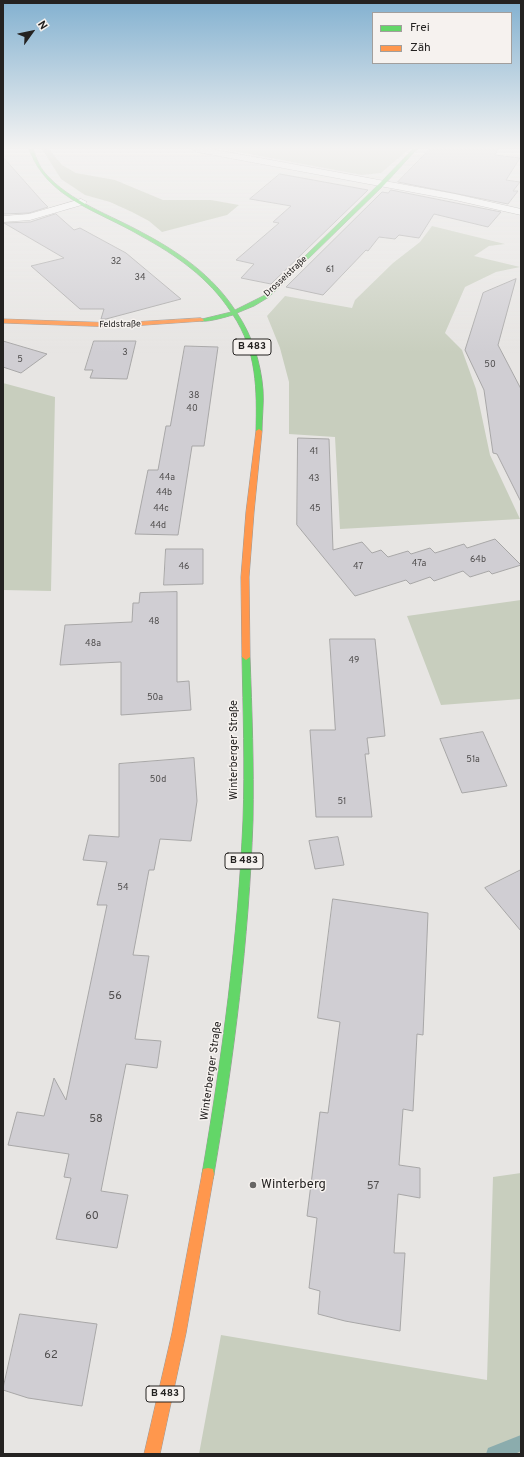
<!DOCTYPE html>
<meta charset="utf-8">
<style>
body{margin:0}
#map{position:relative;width:524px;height:1457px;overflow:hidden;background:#e7e5e3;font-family:Overpass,sans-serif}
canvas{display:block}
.frame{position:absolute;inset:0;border:4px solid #242221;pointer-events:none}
.legend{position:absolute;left:372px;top:12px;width:140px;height:52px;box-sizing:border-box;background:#f6f2ef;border:1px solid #a29f9d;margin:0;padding:5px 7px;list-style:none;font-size:12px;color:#242221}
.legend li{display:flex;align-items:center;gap:8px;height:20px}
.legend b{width:20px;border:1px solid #a29f9d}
.north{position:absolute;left:12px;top:12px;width:40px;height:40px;-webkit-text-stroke:3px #f6f2ef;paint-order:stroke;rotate:57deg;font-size:11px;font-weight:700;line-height:16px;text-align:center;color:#242221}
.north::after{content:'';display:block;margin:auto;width:14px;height:18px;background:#242221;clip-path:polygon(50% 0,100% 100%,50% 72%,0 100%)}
</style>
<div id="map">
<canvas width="524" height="1457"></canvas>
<div class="frame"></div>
<ul class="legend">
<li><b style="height:5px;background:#63d668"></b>Frei</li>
<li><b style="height:5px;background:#ff974d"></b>Zäh</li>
</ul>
<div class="north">N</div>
</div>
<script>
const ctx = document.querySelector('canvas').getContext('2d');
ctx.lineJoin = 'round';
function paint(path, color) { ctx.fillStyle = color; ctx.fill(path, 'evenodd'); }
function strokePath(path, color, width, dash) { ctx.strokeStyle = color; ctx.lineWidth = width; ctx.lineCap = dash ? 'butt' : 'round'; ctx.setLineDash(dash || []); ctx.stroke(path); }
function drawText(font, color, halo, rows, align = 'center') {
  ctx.font = font + ' Overpass,sans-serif'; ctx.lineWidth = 3; ctx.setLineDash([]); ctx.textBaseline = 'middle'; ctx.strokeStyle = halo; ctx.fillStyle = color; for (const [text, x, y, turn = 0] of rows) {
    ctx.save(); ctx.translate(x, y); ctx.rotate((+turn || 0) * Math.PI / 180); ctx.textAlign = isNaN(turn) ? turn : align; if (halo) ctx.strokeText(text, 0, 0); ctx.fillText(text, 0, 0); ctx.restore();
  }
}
const green = new Path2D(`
 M222 149H409L381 173 362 175Z
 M432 226 505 244 489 246 474 256 520 267 496 272 465 287 445 333 462 350 476 389 490 455 520 519 340 529 335 437 289 434V382L280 348 267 316 285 296 352 308 355 300 393 263 420 242Z
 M3 383 55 397 51 591 3 590Z
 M521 600V699L441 705 407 616Z
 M521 1173V1454H199L221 1335 487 1380 493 1177Z`);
const forest = new Path2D(`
 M42 149H49L62 165 76 173 115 180 163 200H211L239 205 227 215 162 232 149 221 132 212 110 202 85 195 61 179Z`);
const stream = new Path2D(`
 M521 1435V1451L515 1454H486L488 1448Z`);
const building = new Path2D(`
 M430 149H498L495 155 520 158 506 180 520 182 513 191H518L508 204 398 182Z
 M3 157 42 201 48 207 29 213 3 214Z
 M280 174 368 190 271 284 241 278 254 264 236 260 279 223 273 222 291 206 250 199Z
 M391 190 501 212 488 227 434 214 419 238 399 235 395 239 379 237 368 251 366 250 323 295 286 287 382 192 388 193Z
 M56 214 74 230 80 228 126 253 181 299 106 319H101L104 309H80L31 266 64 258 4 223 30 222Z
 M516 279 498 345 521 389V502L497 454 493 453 484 390 465 350 483 293Z
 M3 341 47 354 21 373 3 367Z
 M94 341H136L127 379 90 378 93 370H85Z
 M185 346 218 347 204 446H192L178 535 135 534 148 470H158L166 426H170Z
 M298 438 329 439 333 550 362 542 372 553 381 550 388 557 408 551 411 554 430 548 435 553 464 544 467 548 495 539 521 565 492 574 489 571 470 577 463 571 434 581 430 577 410 584 406 580 355 596 297 525Z
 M166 549H203V584L164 585Z
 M177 592V682L189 681 191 710 121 715V662L60 665 65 625 132 622 133 603H139L140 593Z
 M330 639H375L385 736 367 738 369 754H365L372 817H316L310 730H335Z
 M483 732 507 786 462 793 440 739Z
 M194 758 197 801 191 841 160 839 154 870H149L133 955 149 956 135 1039 161 1041 157 1068 126 1064 101 1191 128 1195 117 1248 56 1239 71 1178 64 1177 69 1154 8 1145 17 1112 44 1116 54 1078 66 1100 107 905H97L107 862 83 860 89 835 119 837V764Z
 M338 837 344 865 315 869 309 841Z
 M521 870V931L485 888Z
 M333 899 428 913 423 1035 417 1034 413 1111 403 1109 399 1165 420 1168V1198L398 1194 394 1253H405L400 1331 345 1321 318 1314 320 1291 309 1288 317 1218 307 1216 320 1112 328 1113 340 1022 318 1018Z
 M20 1314 97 1324 82 1406 28 1398 3 1390Z`);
const street = new Path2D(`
 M192 149H211L455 194 521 209V215L455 200 197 152Z
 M81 199 87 202 85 204 30 220 3 222V216L29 214Z`);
const fast = new Path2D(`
 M29 149H33C36 157 39 166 45 173 70 202 111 215 143 233 179 252 213 276 235 310L265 295 380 183 413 149H417L384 185 269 297 254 306 237 313C252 335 261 363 263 390 264 403 262 418 262 431L259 433 256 431C257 390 257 351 233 315 225 317 204 324 198 320L231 312C209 278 176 255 141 236 99 211 47 199 29 149Z
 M246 654 250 657C252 711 254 766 253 820 249 939 234 1057 214 1174L213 1179 208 1180 203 1179 202 1174C222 1057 238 939 243 820 245 766 243 711 242 657Z`);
const slow = new Path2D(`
 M201 318 204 320 203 321 117 327 3 323V319L117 323Z
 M259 429 262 431 254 512 249 577 250 657 246 660 242 657 241 577 246 512 256 431Z
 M208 1168 213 1169 214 1174 186 1333 160 1454H144L172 1333 202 1174 203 1169Z`);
const markers = [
 [253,1185,4,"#686665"]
];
const numberNames = [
 ["32",116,262],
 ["61",330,270],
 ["34",140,278],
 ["3",125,353],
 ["5",20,360],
 ["50",490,365],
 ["38",194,396],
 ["40",192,409],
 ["41",314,452],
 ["44a",167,478],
 ["43",314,479],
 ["44b",164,493],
 ["44c",161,509],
 ["45",315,509],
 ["44d",158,526],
 ["64b",478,560],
 ["47a",419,564],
 ["46",184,567],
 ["47",358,567],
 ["48",154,622],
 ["48a",93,644],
 ["49",354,661],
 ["50a",155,698],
 ["51a",473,760],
 ["50d",158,780],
 ["51",342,802],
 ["54",123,888]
];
const farStreetnames = [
 ["Drosselstraße",286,277,-43],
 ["Feldstraße",120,325,-1]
];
const shields = [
 [252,347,38],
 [244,861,38],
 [165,1394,38]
];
const shieldNames = [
 ["B 483",252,347],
 ["B 483",244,861],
 ["B 483",165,1394]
];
const streetNames = [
 ["Winterberger Straße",235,750,-90],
 ["Winterberger Straße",212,1071,-82]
];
const nearNumbernames = [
 ["56",115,997],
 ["58",96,1120],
 ["57",373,1187],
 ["60",92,1217],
 ["62",51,1356]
];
const nearPoinames = [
 ["Winterberg",261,1185]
];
paint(green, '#c8cebe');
paint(forest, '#bec4b0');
paint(stream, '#8bacad');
paint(building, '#d0ced3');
strokePath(building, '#a8a7a7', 1);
strokePath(street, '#9b9998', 1);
strokePath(fast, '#9b9998', 1);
strokePath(slow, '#9b9998', 1);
paint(street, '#fbfbfb');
paint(fast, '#63d668');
paint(slow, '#ff974d');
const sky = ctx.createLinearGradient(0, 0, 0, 353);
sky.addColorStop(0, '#83b1d0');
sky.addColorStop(0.42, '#f4f3f2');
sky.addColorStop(1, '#f4f3f200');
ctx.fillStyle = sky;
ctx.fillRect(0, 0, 524, 353);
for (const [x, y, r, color] of markers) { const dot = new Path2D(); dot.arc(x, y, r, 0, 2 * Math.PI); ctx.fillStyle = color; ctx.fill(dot); strokePath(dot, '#f6f2ef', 1.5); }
drawText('9px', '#504e4e', null, numberNames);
drawText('9px', '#242221', '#f6f2ef', farStreetnames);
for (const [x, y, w] of shields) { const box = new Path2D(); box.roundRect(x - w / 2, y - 8, w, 16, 3); ctx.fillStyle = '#f6f2ef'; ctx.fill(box); strokePath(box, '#242221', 1); }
drawText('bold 10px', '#242221', null, shieldNames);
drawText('11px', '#242221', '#f6f2ef', streetNames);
drawText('11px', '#504e4e', null, nearNumbernames);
drawText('13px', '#242221', '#f6f2ef', nearPoinames, 'left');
</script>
